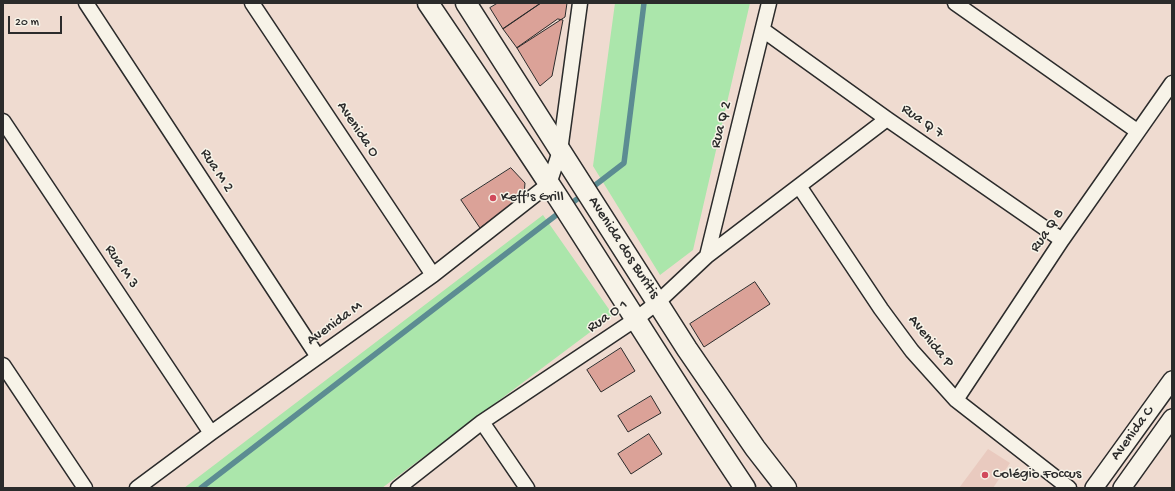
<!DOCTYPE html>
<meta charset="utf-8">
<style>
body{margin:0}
#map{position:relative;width:1175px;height:491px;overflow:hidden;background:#efdbd0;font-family:"Gochi Hand",sans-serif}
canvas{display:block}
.frame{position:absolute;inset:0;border:4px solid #2b2b2b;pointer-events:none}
.scale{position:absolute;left:8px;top:16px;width:54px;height:18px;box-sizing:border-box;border:2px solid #2b2b2b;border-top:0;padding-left:5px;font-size:12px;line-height:14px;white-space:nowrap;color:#2b2b2b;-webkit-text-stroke:3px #f7f3e8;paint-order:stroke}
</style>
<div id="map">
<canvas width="1175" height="491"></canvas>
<div class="frame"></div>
<div class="scale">20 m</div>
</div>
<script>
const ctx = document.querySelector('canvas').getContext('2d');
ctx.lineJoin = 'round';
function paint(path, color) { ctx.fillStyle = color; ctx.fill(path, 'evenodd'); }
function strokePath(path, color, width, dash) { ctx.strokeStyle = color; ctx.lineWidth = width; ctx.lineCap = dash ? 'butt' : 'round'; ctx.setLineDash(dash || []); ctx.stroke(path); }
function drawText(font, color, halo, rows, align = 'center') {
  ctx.font = font + ' "Gochi Hand",sans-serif'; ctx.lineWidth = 3; ctx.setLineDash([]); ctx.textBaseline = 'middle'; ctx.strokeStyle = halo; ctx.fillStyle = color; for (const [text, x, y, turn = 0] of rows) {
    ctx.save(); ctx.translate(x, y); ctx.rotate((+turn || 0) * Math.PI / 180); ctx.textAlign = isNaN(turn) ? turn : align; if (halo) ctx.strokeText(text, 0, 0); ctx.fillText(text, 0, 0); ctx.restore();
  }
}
const built = new Path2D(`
 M988 449 1010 463 993 488H959Z`);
const green = new Path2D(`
 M615 3H750L693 250 660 275 593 166Z
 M543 215 613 315 382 488H184Z`);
const stream = new Path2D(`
 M201 488 624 163 644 3`);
const building = new Path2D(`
 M498 3H541L503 29 490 8Z
 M541 3H567L565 17 517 48 503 29Z
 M558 19 563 20 552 76 540 86 517 48Z
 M511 168 525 183 524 195 480 228 461 200Z
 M755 282 770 304 704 347 690 324Z
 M621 348 635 371 601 392 587 370Z
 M651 396 661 413 628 432 618 416Z
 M649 434 662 454 631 474 618 454Z`);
const minor = new Path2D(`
 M86 3 318 357
 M252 3 433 275
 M955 3 1137 131
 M763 30 887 119 1062 240
 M3 121 211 433
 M799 186 881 309 912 351 956 400 1069 488
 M707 256 769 3
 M3 365 85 488
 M956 400 1062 240 1172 83
 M482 422 527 488
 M137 488 211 433 433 275 549 184 560 151 580 3
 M398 488 482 422 636 319 658 302 707 256 887 119`);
const tertiary = new Path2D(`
 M1094 488 1172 380
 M1122 488 1172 418`);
const secondary = new Path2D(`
 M428 3C472 68 516 133 559 199 621 295 681 393 745 488
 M466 3 687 349 755 448 786 488`);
const markers = [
 [493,198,4,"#d1495b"],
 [985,475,4,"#d1495b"]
];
const streetNames = [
 ["Rua Q 7",922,122,35],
 ["Rua Q 2",722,125,-76],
 ["Avenida O",357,130,56],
 ["Rua M 2",216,171,57],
 ["Rua Q 8",1048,231,-56],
 ["Avenida dos Buritis",623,248,57],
 ["Rua M 3",121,267,56],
 ["Rua O 1",608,317,-35],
 ["Avenida M",335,324,-36],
 ["Avenida P",930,342,51],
 ["Avenida C",1133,434,-54]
];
const poiNames = [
 ["Keff's Grill",501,198],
 ["Colégio Foccus",993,475]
];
paint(built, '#e9cabf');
paint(green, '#abe6ab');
strokePath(stream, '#5c8c92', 5.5);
paint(building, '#dba298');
strokePath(building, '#2b2b2b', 1);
strokePath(minor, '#2b2b2b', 17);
strokePath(tertiary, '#2b2b2b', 20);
strokePath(secondary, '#2b2b2b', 23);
strokePath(minor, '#f7f3e8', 14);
strokePath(tertiary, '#f7f3e8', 17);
strokePath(secondary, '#f7f3e8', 20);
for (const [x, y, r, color] of markers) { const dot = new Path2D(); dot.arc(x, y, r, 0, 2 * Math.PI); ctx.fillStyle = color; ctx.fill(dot); strokePath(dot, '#f7f3e8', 1.5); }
drawText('15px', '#2b2b2b', '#f7f3e8', streetNames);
drawText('15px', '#2b2b2b', '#f7f3e8', poiNames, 'left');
</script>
